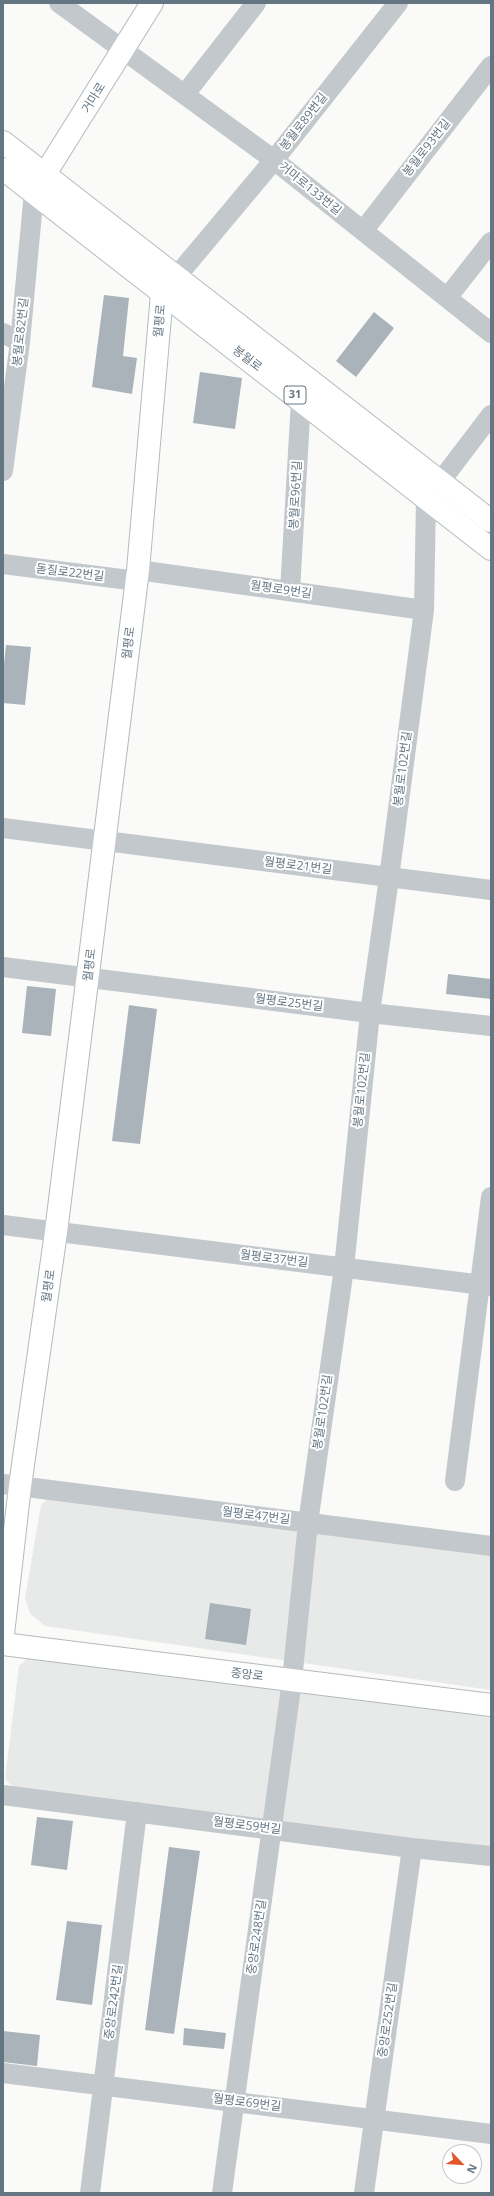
<!DOCTYPE html>
<meta charset="utf-8">
<style>
body{margin:0}
#map{position:relative;width:494px;height:2196px;overflow:hidden;background:#fafaf8;font-family:"Open Sans",sans-serif}
canvas{display:block}
.frame{position:absolute;inset:0;border:4px solid #657683;pointer-events:none}
.north{position:absolute;left:442px;top:2144px;width:40px;height:40px;box-sizing:border-box;background:#fff;border:1px solid #c1c8cd;border-radius:50%;rotate:115deg;font-size:11px;font-weight:700;line-height:16px;text-align:center;color:#657683}
.north::after{content:'';display:block;margin:auto;width:14px;height:18px;background:#e4572e;clip-path:polygon(50% 0,100% 100%,50% 72%,0 100%)}
</style>
<div id="map">
<canvas width="494" height="2196"></canvas>
<div class="frame"></div>
<div class="north">N</div>
</div>
<script>
const ctx = document.querySelector('canvas').getContext('2d');
ctx.lineJoin = 'round';
function paint(path, color) { ctx.fillStyle = color; ctx.fill(path, 'evenodd'); }
function strokePath(path, color, width, dash) { ctx.strokeStyle = color; ctx.lineWidth = width; ctx.lineCap = dash ? 'butt' : 'round'; ctx.setLineDash(dash || []); ctx.stroke(path); }
function drawText(font, color, halo, rows, align = 'center') {
  ctx.font = font + ' "Open Sans","Noto Sans KR",sans-serif'; ctx.lineWidth = 4; ctx.setLineDash([]); ctx.textBaseline = 'middle'; ctx.strokeStyle = halo; ctx.fillStyle = color; for (const [text, x, y, turn = 0] of rows) {
    ctx.save(); ctx.translate(x, y); ctx.rotate((+turn || 0) * Math.PI / 180); ctx.textAlign = isNaN(turn) ? turn : align; if (halo) ctx.strokeText(text, 0, 0); ctx.fillText(text, 0, 0); ctx.restore();
  }
}
const built = new Path2D(`
 M52 1494 491 1552V1690L45 1626 30 1613 25 1598 41 1505Z
 M29 1657 491 1714V1849L13 1787 5 1779 19 1666Z`);
const building = new Path2D(`
 M104 295 129 298 123 356 137 358 132 394 92 387Z
 M374 312 394 328 356 377 336 361Z
 M200 372 242 378 235 429 193 423Z
 M6 645 31 647 25 705 3 703V674Z
 M448 974 491 979V999L446 994Z
 M27 986 56 989 51 1036 22 1033Z
 M129 1005 157 1009 140 1144 112 1141Z
 M210 1603 251 1609 246 1645 205 1639Z
 M37 1817 73 1821 67 1870 31 1865Z
 M169 1847 200 1851 174 2034 145 2030Z
 M67 1921 102 1925 92 2005 56 2000Z
 M184 2028 226 2033 224 2049 183 2045Z
 M3 2031 40 2035 37 2066 3 2062Z`);
const minor = new Path2D(`
 M59 3 274 160 491 333
 M185 94 256 3
 M363 231 491 66
 M166 289 274 160 398 3
 M447 298 491 242
 M3 333 20 342
 M3 471 20 342 34 192
 M440 482 491 415
 M3 564 137 581
 M138 570 424 610
 M290 591 301 400
 M3 828 491 890
 M3 967 370 1013 491 1026
 M3 1225 491 1286
 M455 1481 491 1197
 M3 1484 491 1546
 M3 1795 412 1848 491 1856
 M3 2073 491 2134
 M90 2193 137 1812
 M222 2193 292 1680 308 1523 344 1268 370 1013 389 878 424 610 426 500
 M364 2193 412 1848`);
const secondary = new Path2D(`
 M35 190 152 3
 M3 1634 20 1486 56 1232 138 570 162 294
 M3 1644 491 1705`);
const primary = new Path2D(`
 M3 142 491 521
 M3 169 491 549`);
const shields = [
 [295,395,22]
];
const shieldNames = [
 ["31",295,395]
];
const streetNames = [
 ["거마로",94,98,-58],
 ["봉월로89번길",304,122,-52],
 ["봉월로93번길",427,148,-52],
 ["거마로133번길",310,189,39],
 ["월평로",160,321,-85],
 ["봉월로82번길",21,332,-84],
 ["봉월로",247,359,37],
 ["봉월로96번길",296,495,-87],
 ["돋질로22번길",70,573,7],
 ["월평로9번길",281,590,8],
 ["월평로",129,643,-83],
 ["봉월로102번길",403,769,-83],
 ["월평로21번길",298,866,7],
 ["월평로",90,965,-83],
 ["월평로25번길",289,1003,7],
 ["봉월로102번길",362,1090,-84],
 ["월평로37번길",274,1259,7],
 ["월평로",49,1286,-82],
 ["봉월로102번길",323,1412,-82],
 ["월평로47번길",256,1516,7],
 ["중앙로",247,1675,7],
 ["월평로59번길",247,1826,7],
 ["중앙로248번길",257,1937,-82],
 ["중앙로242번길",114,2002,-83],
 ["중앙로252번길",388,2020,-82],
 ["월평로69번길",247,2103,7]
];
paint(built, '#e8e9e9');
paint(building, '#aab3b9');
strokePath(secondary, '#b3babf', 24);
strokePath(primary, '#b5babe', 24);
strokePath(minor, '#c3c8cc', 20);
strokePath(secondary, '#fff', 22);
strokePath(primary, '#fff', 22);
for (const [x, y, w] of shields) { const box = new Path2D(); box.roundRect(x - w / 2, y - 9, w, 18, 3); ctx.fillStyle = '#fff'; ctx.fill(box); strokePath(box, '#657683', 1); }
drawText('bold 11px', '#657683', null, shieldNames);
drawText('12px', '#657683', '#fff', streetNames);
</script>
